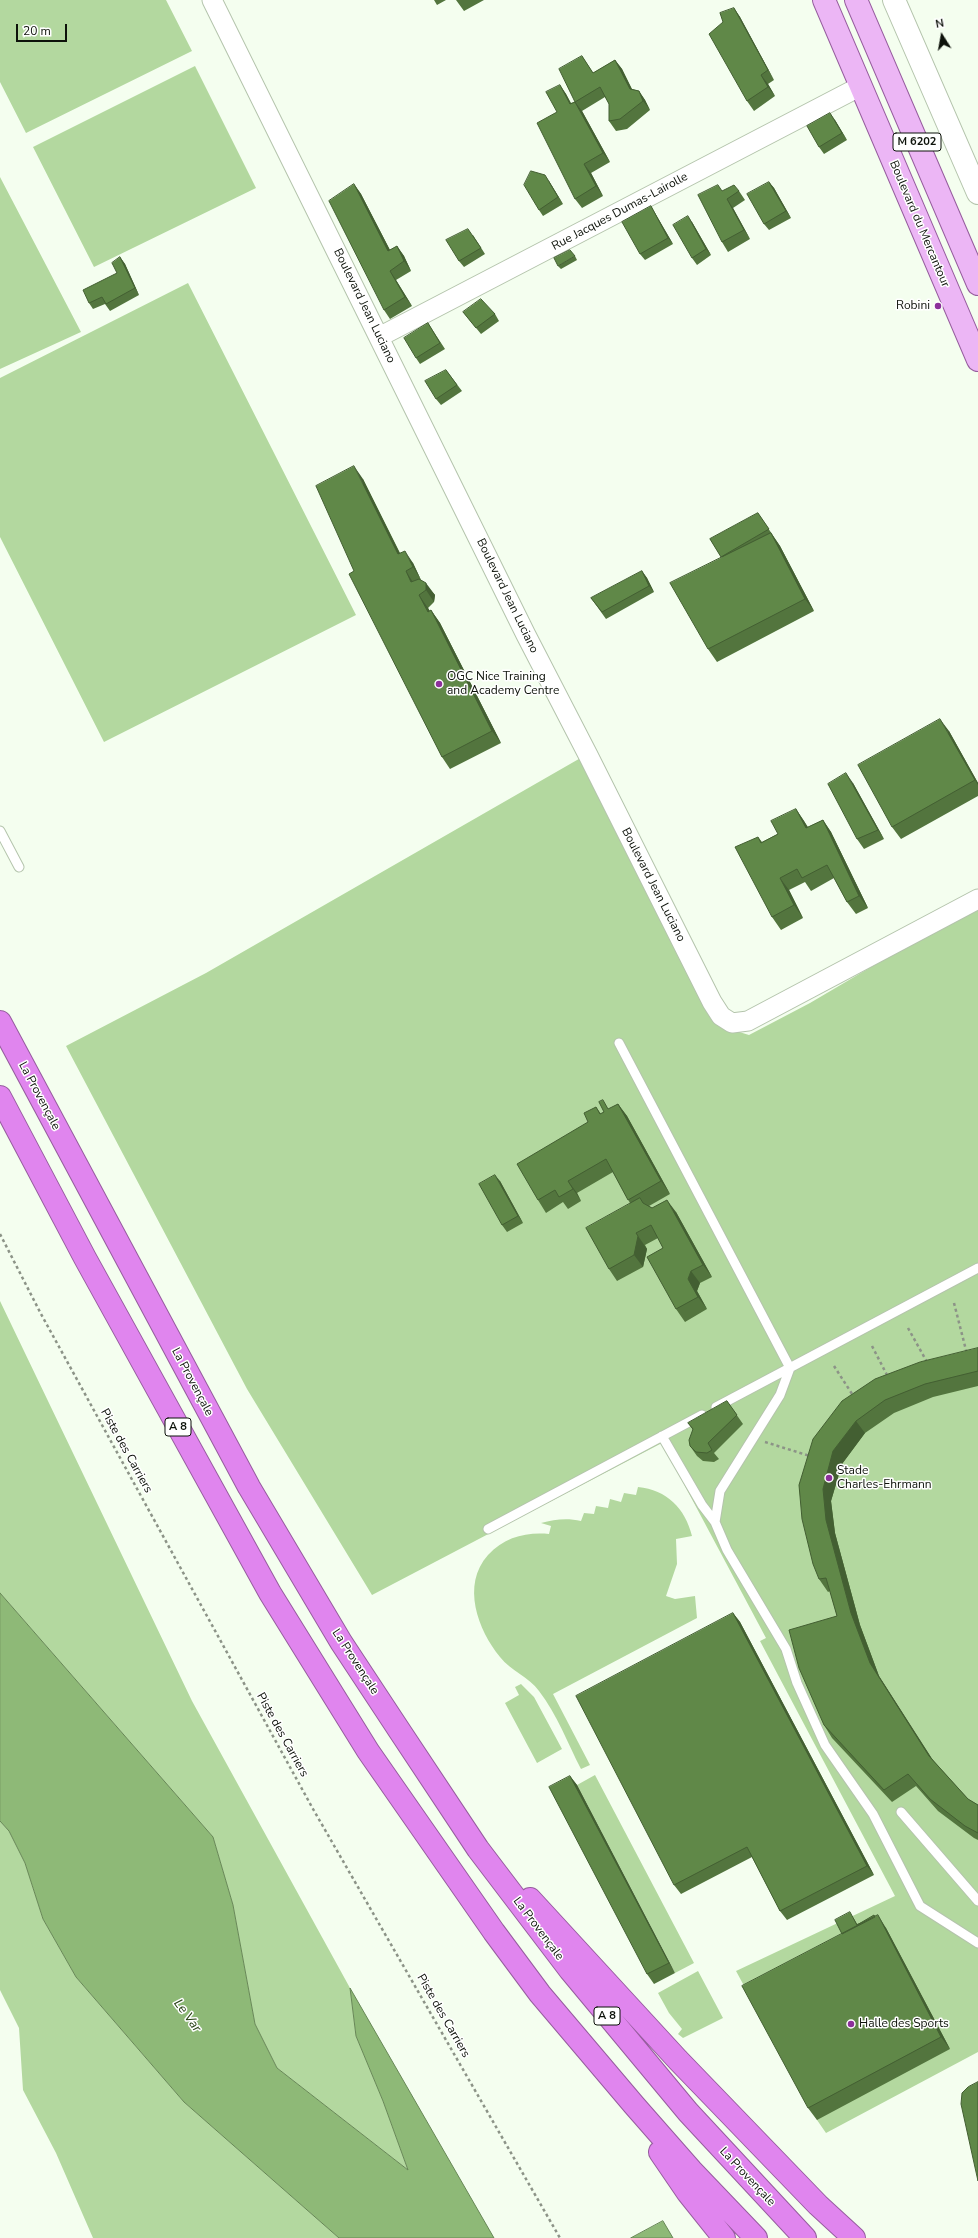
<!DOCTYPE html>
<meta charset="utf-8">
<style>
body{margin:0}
#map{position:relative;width:978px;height:2238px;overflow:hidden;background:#f4feef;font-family:"Nunito Sans",sans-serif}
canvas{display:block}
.north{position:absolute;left:922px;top:16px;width:40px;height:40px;-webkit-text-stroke:3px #fff;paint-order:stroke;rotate:349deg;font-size:11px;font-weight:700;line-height:16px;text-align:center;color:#0d120a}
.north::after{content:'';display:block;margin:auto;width:14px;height:18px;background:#0d120a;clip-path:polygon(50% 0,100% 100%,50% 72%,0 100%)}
.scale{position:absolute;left:16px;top:24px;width:51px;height:18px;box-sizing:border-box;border:2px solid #0d120a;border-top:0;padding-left:5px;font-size:12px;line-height:14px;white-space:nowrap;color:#0d120a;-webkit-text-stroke:3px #fff;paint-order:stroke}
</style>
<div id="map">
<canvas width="978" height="2238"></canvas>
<div class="north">N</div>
<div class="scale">20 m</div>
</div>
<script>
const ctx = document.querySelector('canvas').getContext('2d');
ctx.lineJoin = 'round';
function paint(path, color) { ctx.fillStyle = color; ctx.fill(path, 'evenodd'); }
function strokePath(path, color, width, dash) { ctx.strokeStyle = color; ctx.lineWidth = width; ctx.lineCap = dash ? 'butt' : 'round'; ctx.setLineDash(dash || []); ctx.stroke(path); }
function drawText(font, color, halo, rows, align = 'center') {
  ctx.font = font + ' "Nunito Sans",sans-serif'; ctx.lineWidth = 3; ctx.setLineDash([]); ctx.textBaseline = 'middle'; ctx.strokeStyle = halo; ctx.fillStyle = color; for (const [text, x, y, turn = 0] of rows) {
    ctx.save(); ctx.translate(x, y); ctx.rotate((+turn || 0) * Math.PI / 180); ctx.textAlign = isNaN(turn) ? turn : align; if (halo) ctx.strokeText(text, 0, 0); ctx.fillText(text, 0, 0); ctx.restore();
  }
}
const green = new Path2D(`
 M0 0H166L192 51 26 133 0 82Z
 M195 66 256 188 94 267 33 147Z
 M0 177 81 332 0 369Z
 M188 283 356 615 104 742 0 537V378Z
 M584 756 711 1019 723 1027 749 1035 810 1003 905 947 978 910V2052L826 2133 817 2120 736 1971 895 1896 760 1641 766 1638 662 1443 372 1595 247 1389 66 1046 206 973Z
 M0 1301 192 1701 350 1988 356 2036 383 2101 408 2170 277 2068 255 2024 233 1905 213 1837 0 1593Z
 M638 1487C667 1490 685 1508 692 1536L676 1539 677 1564 666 1596 675 1599 695 1596 697 1618 553 1694 590 1765 581 1769C568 1744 557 1714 539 1691 529 1677 511 1671 500 1657 478 1630 461 1585 488 1555 505 1537 526 1532 549 1534L551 1526 541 1523C555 1519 568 1518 581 1521L584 1513 594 1514 596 1506 608 1508 610 1499 621 1502 624 1493 636 1495Z
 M521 1684 534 1697 562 1749 537 1763 505 1703 519 1695 515 1687Z
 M595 1775 694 1963 675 1973 577 1785Z
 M0 1821 9 1831 25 1863 43 1919 76 1977 184 2102 339 2238H93L56 2153 23 2090 19 2028 0 1990Z
 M698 1971 723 2018 683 2038 678 2034 682 2029 669 2013 658 1993Z`);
const water = new Path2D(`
 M0 1593 213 1837 233 1905 255 2024 277 2068 408 2170 383 2101 356 2036 350 1988 494 2238H339L184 2102 76 1977 43 1919 25 1863 9 1831 0 1821Z
 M663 2221 673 2238H631Z`);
const path = new Path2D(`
 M0 1234 41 1314 313 1809 560 2238
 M954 1303 967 1354
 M908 1328 927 1362
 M872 1346 888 1377
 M834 1366 854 1397
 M765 1442 810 1456`);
const service = new Path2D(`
 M0 831 19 867
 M619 1043 790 1368 780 1395 720 1491 715 1522 727 1550 786 1649 797 1683 825 1745 873 1814 920 1906 978 1943
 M716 1407 978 1268
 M662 1436 702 1505 715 1522
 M488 1529 702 1415
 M901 1812 978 1901`);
const minor = new Path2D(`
 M212 0 526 635 588 755 712 1002 721 1016 732 1023 748 1021 978 899
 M379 337 861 86`);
const tertiary = new Path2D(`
 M894 0 978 193`);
const primary = new Path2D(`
 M824 0 978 360
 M856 0 978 284`);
const motorway = new Path2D(`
 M0 1022 249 1487 341 1642 399 1730 478 1849 570 1970 688 2112 805 2238
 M0 1097 85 1258 270 1593 368 1751 494 1932 540 1994 634 2105 691 2170 756 2238
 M530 1899 678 2060 818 2205 854 2238
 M660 2152 688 2193 724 2238`);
const wall = new Path2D(`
 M434 0H446L437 5Z
 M456 0H484L464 11Z
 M734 8 740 17 774 80 768 84 775 96 754 111 747 101 723 22Z
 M582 56 593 73 615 60 622 69 632 89 639 91 645 100 650 110 627 129 616 131 609 121V104L605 97 582 111 610 162 591 173 603 196 582 208 575 199 557 112 560 85 566 94 571 103 575 102Z
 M835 120 847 140 824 154 819 147Z
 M549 181 563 204 543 216 539 210Z
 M769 182 774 188 791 218 769 230 764 224Z
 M354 184 361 194 390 250 397 246 404 256 411 271 396 280 412 306 390 319 384 310Z
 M722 191H739L745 200 733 208 750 239 728 252 722 242Z
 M651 206 655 213 673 244 645 260 640 254Z
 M692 222 711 255 697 265 692 258Z
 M473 235 485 254 464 267 459 261Z
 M575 256 577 260 561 269 558 266Z
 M120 257 125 264 139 295 110 311 105 304 93 309 89 303 117 273Z
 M463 312 495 314 499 321 481 334Z
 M428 323 445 349 420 364 416 358Z
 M446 370 462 391 441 405 436 399Z
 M363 479 400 553 413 563 421 580 435 595 434 602 428 608 430 611 431 610 440 623 501 743 450 769 442 757 354 571Z
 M758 513 780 546 814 611 717 662 708 649 722 558 710 539Z
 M642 571 647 578 654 592 606 619 591 598Z
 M949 731 978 783V796L901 839 892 827Z
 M853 783 884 839 864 849 857 839Z
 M796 809 808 827 823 820 831 832 868 908 856 914 847 902 834 878 811 891 805 882 789 890 803 918 781 930 772 917 758 837 762 842 778 834Z
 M618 1104 627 1116 670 1194 649 1206 652 1208 676 1212 712 1277 700 1283 697 1291 707 1309 685 1322 676 1309 663 1248 658 1238 645 1245 647 1249 643 1267 617 1281 609 1269 630 1203 613 1172 577 1193 581 1201 568 1209 563 1202 546 1213 538 1200 588 1122 596 1107 601 1114Z
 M500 1181 523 1223 507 1232 502 1225Z
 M978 1348V1386L933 1397 894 1413 865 1433 842 1464 831 1501 835 1533 860 1625 879 1676 932 1759 968 1799 978 1805V1840L974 1838 938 1811 916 1786 892 1802 832 1738 824 1725 837 1616 830 1591 828 1592 819 1579 813 1439Z
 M727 1401 743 1424 714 1453 719 1459 714 1462 703 1461 697 1456 690 1446 693 1430 688 1423Z
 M733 1613 740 1622 874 1875 787 1920 780 1911 752 1857 681 1894 674 1885Z
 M570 1776 577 1785 675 1973 654 1984 647 1974Z
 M875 1917 886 1928 950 2049 817 2120 808 2108 842 1934 854 1919 857 1924Z`);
const shadedWall = new Path2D(`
 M734 8 740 17 774 80 768 70Z
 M615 60 622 69 636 98 630 89Z
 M761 75 768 84 775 96 768 87Z
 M560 85 566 94 576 114 570 104Z
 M639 91 645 100 650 110 643 101Z
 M575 102 582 111 610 162 603 153Z
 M830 113 835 120 847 140 842 133Z
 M584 164 591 173 603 196 596 186Z
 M545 175 549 181 563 204 558 197Z
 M769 182 774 188 791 218 786 211Z
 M354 184 361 194 395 260 388 251Z
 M727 199 733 208 750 239 744 230Z
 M651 206 655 213 673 244 668 238Z
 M688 216 692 222 711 255 706 249Z
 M397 246 404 256 411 271 404 261Z
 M120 257 125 264 139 295 135 288Z
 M390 271 396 280 412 306 405 297Z
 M354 466 363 479 406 566 398 554Z
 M771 533 780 546 814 611 805 599Z
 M405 551 413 563 421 580 413 567Z
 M406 571 414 584 411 582Z
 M642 571 647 578 654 592 649 586Z
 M426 583 435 595 434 602 426 590Z
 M419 595 428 608 436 624 428 612Z
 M431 610 440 623 501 743 492 731Z
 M940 719 949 731 978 783V785L975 780Z
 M846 773 853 783 884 839 878 830Z
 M796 809 804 821 815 841 806 828Z
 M823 820 831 832 868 908 859 896Z
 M780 878 789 890 803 918 794 905Z
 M618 1104 627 1116 670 1194 661 1181Z
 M495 1175 500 1181 523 1223 518 1216Z
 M568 1181 577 1193 581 1201 573 1189Z
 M667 1200 676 1212 712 1277 703 1265Z
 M636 1233 647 1249 643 1267 634 1255Z
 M691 1271 700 1283 697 1291 707 1309 698 1297 688 1279Z
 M856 1421 865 1433 842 1464 831 1501 835 1533 860 1625 879 1676 938 1768 929 1756 870 1663 851 1613 826 1520 823 1489 833 1451Z
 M733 1613 740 1622 874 1875 867 1866Z
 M570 1776 577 1785 675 1973 669 1963Z
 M878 1915 886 1928 950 2049 941 2037Z`);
const building = new Path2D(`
 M734 8 768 70 761 75 768 87 747 101 709 34 723 22 720 13Z
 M582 56 593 73 615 60 630 89 639 91 643 101 620 119 609 121V104L600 87 575 102 559 69Z
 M560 85 570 104 575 102 603 153 584 164 596 186 575 199 537 123 557 112 546 92Z
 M830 113 842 133 819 147 807 126Z
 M531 171 545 175 558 197 539 210 524 185Z
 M769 182 786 211 764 224 747 194Z
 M354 184 388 251 397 246 404 261 390 271 405 297 384 310 329 201Z
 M718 185 722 191 734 185 739 191 727 199 744 230 722 242 698 195Z
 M651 206 668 238 640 254 622 222Z
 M688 216 706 249 692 258 673 225Z
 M468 229 481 248 459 261 446 240Z
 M570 250 575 256 558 266 554 258Z
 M120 257 135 288 106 304 102 297 89 303 83 290 117 273 112 263Z
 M481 299 495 314 476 328 463 312Z
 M428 323 440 343 416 358 404 338Z
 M446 370 457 385 436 399 425 381Z
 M354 466 398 554 405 551 413 567 406 571 411 582 419 579 426 583V590L419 595 428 612 431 610 492 731 442 757 349 574 354 571 316 486Z
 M758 513 769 529 721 557 710 539Z
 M771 533 805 599 708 649 670 583Z
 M642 571 649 586 602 612 591 598Z
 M940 719 975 780 892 827 858 765Z
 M846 773 878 830 857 839 828 784Z
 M796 809 806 828 823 820 859 896 847 902 827 865 802 878 797 869 780 878 794 905 772 917 735 847 758 837 761 843 778 834 771 821Z
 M603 1100 608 1109 618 1104 661 1181 628 1200 606 1159 568 1181 573 1189 559 1197 555 1190 538 1200 517 1164 588 1122 584 1113 596 1107 600 1114 604 1112 599 1102Z
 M495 1175 518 1216 502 1225 479 1184Z
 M640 1198 643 1203 652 1208 667 1200 703 1265 691 1271 688 1279 698 1297 676 1309 647 1257 663 1248 651 1225 636 1233 638 1236 634 1255 609 1269 586 1228Z
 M978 1348V1371L925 1384 885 1400 856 1421 833 1451 823 1489 826 1520 851 1613 870 1663 929 1756 968 1799 978 1805V1833L965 1826 930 1799 908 1774 884 1790 824 1725 799 1668 789 1630 837 1616 826 1578 819 1579 813 1564 802 1519 799 1485 813 1439 842 1401 875 1379 920 1362Z
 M727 1401 737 1415 708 1443 712 1450 707 1453 696 1452 690 1446 689 1440 693 1429 688 1423Z
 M733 1613 867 1866 780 1911 747 1847 674 1885 576 1696Z
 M570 1776 669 1963 647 1974 549 1787Z
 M850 1912 857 1925 874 1915 875 1917 842 1934 835 1920Z
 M878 1915 941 2037 808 2108 742 1986Z
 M978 2082V2181L961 2104 962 2093 968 2087Z`);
const markers = [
 [938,306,4,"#8c309a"],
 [439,684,4,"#8c309a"],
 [829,1478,4,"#8c309a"],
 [851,2024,4,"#8c309a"]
];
const shields = [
 [917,142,48],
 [178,1427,26],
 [607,2016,26]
];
const shieldNames = [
 ["M 6202",917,142],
 ["A 8",178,1427],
 ["A 8",607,2016]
];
const streetNames = [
 ["Rue Jacques Dumas-Lairolle",620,212,-28],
 ["Boulevard du Mercantour",919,224,67],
 ["Boulevard Jean Luciano",364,306,64],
 ["Boulevard Jean Luciano",507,596,64],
 ["Boulevard Jean Luciano",653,885,63],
 ["La Provençale",39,1096,62],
 ["La Provençale",192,1382,62],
 ["Piste des Carriers",126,1451,61],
 ["La Provençale",355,1662,57],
 ["Piste des Carriers",282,1735,61],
 ["La Provençale",538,1929,53],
 ["Piste des Carriers",443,2016,60],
 ["La Provençale",747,2177,47]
];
const poiNames = [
 ["Robini",930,306,"right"],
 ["OGC Nice Training",447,677],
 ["and Academy Centre",447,691],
 ["Stade",837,1471],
 ["Charles-Ehrmann",837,1485],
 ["Halle des Sports",859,2024]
];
const waterNames = [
 ["Le Var",187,2016,54]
];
paint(green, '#b3d89f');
paint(water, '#8eb977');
strokePath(water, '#678756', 1);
strokePath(service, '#b4c4ac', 11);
strokePath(minor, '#b4c4ac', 21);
strokePath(tertiary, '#b4c4ac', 24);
strokePath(primary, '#965d9e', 24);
strokePath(motorway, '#965d9e', 24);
strokePath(path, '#8c9387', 2.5, [3, 3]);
strokePath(service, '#fff', 9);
strokePath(minor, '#fff', 19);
strokePath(tertiary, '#fff', 22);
strokePath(primary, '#ecb6f5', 22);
strokePath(motorway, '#e085ee', 22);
paint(wall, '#53753e');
paint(shadedWall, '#435f32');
paint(building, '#608848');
strokePath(building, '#435f32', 1);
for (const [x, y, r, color] of markers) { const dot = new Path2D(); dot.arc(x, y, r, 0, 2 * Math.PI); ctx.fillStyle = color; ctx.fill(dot); strokePath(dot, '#fff', 1.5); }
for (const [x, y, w] of shields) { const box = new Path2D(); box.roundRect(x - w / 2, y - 9, w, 18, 3); ctx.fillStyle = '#fff'; ctx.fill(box); strokePath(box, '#0d120a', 1); }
drawText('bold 11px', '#0d120a', null, shieldNames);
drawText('12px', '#0d120a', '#fff', streetNames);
drawText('12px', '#0d120a', '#fff', poiNames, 'left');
drawText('italic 13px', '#1e3a0b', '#fff', waterNames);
</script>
